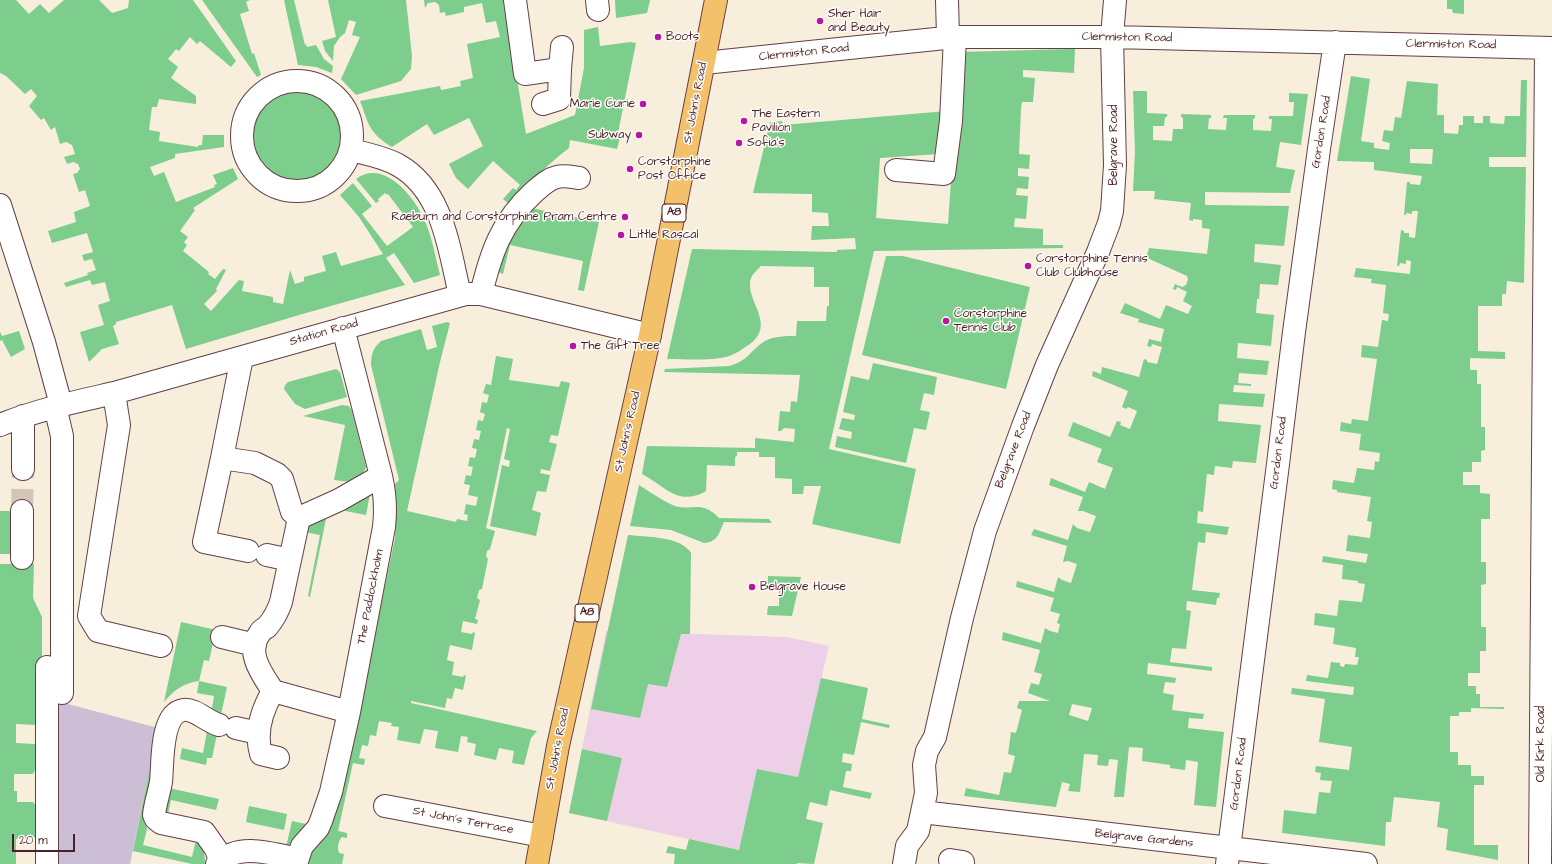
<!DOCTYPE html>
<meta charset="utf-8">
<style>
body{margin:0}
#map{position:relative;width:1552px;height:864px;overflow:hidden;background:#f7eedc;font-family:"Architects Daughter",sans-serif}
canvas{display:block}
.scale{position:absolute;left:12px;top:834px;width:63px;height:18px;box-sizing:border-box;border:2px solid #4a1f2b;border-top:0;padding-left:5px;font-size:12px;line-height:14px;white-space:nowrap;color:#4a1f2b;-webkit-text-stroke:3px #fdfcf7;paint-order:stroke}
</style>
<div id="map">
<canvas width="1552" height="864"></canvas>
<div class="scale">20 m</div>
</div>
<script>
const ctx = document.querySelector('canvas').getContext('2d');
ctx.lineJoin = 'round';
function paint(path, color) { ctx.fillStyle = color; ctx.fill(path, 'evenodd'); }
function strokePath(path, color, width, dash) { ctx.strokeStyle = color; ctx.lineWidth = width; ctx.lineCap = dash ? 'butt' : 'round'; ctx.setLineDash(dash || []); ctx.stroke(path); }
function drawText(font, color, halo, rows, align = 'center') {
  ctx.font = font + ' "Architects Daughter",sans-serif'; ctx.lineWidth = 3; ctx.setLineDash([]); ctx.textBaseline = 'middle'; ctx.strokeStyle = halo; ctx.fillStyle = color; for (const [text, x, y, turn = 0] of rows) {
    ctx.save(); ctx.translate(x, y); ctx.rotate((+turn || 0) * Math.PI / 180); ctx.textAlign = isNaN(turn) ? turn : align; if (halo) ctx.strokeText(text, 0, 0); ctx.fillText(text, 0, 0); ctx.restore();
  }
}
const built = new Path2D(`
 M606 631 787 637 829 646 798 777 757 769 739 850 569 813Z`);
const industrial = new Path2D(`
 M68 429V704L158 728 130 864H53V431Z`);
const green = new Path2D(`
 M0 0H16L29 14 40 4 49 13 64 0H99L112 13 128 8 129 0H193L236 61 231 67 200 41 197 44 190 37 179 51 176 49 168 59 178 67 171 78 196 96V104L159 99 157 107H152L149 130 160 132 159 141 198 147 199 145H202L203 135H224V147L175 154V158L150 167 154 176 164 172 176 202 215 187 214 185 217 184 213 175 233 168 238 179 193 208 195 210 180 231 188 237 184 242 187 245 183 251 209 272 208 274 215 279 223 269 226 270 216 289 217 291 204 304 211 311 239 280 244 281 242 291 273 297V302L283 304 290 270 295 284 304 281V277L326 271 322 256 336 252 341 266 383 254 359 217 340 195 353 183 372 206 362 214 387 246 413 227 388 194 387 195 385 193 378 199 379 201 376 203 356 179C383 158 414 196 424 219 432 236 435 256 440 275L414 283 394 253 386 258 405 285 299 315 186 349 172 305 116 322V324L113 326 119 344 102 349 89 362 80 332 104 325 98 305 110 301 105 282 92 285 90 280 66 287 64 283 88 275 87 273 96 270 92 259 84 261 82 255 93 252 87 233 52 243 48 231 76 222 74 212 90 206 85 190 79 192 73 174 77 173 80 169 78 164 73 162 67 164 64 157 75 154 72 145 66 142 60 144 55 127 51 130 44 118 41 120 29 106 37 96 31 89 25 94 6 76 0 73Z
 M202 0H250L246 2 249 11 240 14 252 54 254 53 261 75 257 77Z
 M284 0H294L305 45 306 44 307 47 316 45 324 59 333 66 332 73 316 67 298 65Z
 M328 0H406L412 56 411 69 401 81 356 95 341 79 360 37 352 35 356 22 349 20 345 33 340 37 334 46 333 61 325 51 322 41 336 37Z
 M424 0H504L526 134 575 115 584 68V30L598 27 600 46 630 42 636 43 618 133 621 134 617 149 570 140 569 148C542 168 522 192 501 218L498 216 509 204 503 199 513 188 516 190 520 185 493 161 468 189 456 178 449 164 483 146 469 118 434 135 427 124 392 147C369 133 369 125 360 101L440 86 441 90 461 86 460 81 473 78 467 44 500 37 496 21 486 23 482 3 464 7V12L446 16 445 12 440 13 439 5 435 2 428 3 425 8Z
 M615 0H650L647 13 616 18Z
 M1447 0H1464V14L1453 13 1452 9H1447Z
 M1069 49H1075L1074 73 1023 70V77L1035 78 1033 102H1022L1021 109 1019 154 1030 155 1029 169 1018 168V176L1029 177 1028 189 1017 188 1016 195 1028 196 1026 219 1015 218 1014 227 1043 229V245H1063V248L874 251 829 449 916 469 900 544 812 524 821 486H804L803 494H792V479L775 478V457H759V452H737V456L735 457V466L707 465 706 491C678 507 665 486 642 474L647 446 755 448V438L794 442 795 429 784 428 781 431H778L780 411 790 412 791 401 797 402 800 375 664 372 665 369 729 366C749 361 750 350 765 341 775 336 786 336 796 336L797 321H826L827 306H829V287H814V267L761 266C755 272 750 276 750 284 749 304 775 325 750 344 742 349 735 355 726 357 708 361 686 359 667 359L692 249 837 252V250L856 249 855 238 811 240 812 226H829L828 213 812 212V194L753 193 770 122 782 121 783 125 947 111 939 154 880 158 876 218 948 224 960 52Z
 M1351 76 1370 79 1361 141 1374 143V148L1389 150 1390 143 1382 141 1384 130 1393 131 1395 117 1401 118 1407 81 1438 84 1437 115H1444V133L1458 134 1459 125H1463V116H1474V123H1483V116H1490V123L1504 124 1505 116H1520L1521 80H1527L1526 157H1489V167H1526L1524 283 1507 281 1506 294H1502V306H1478V351L1505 352V359L1470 358V370H1477V384H1481V427H1485V450L1481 451V462H1472V472H1463V485H1480V493L1490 494V519H1481V562H1486V584L1481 585V627H1486V651H1480V673H1468V686H1476V694H1480V707H1504V709L1471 708V712H1459V716H1450V752H1458V765H1471V776H1484V785H1474V845H1498V860L1446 850 1448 829 1437 827 1440 802 1394 797 1391 822H1386L1385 846 1282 833 1284 810 1316 814 1319 792 1330 793 1332 781 1320 780 1321 773 1315 772 1316 766 1349 770 1352 747 1319 742 1325 699 1291 694 1292 688 1353 695 1354 687 1306 681 1307 675 1328 678 1331 662 1340 663V666L1344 667 1345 664 1357 665 1359 657H1355L1356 648 1333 644 1335 628 1314 625 1315 613 1337 616 1339 600 1362 602 1365 584 1358 583V581L1342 579 1343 565 1322 562 1323 556 1366 563 1368 554 1346 551 1348 535 1370 538 1372 522 1367 521 1371 497 1337 492V490L1332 489 1333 480 1354 483 1357 468 1374 470 1375 461 1379 462 1380 453 1359 450 1361 434 1340 431 1341 422 1351 424 1352 419 1368 421 1377 359 1361 357 1362 345 1378 347 1382 320 1388 321 1389 314 1383 313 1386 285 1371 283 1372 279 1354 277 1356 268 1410 274 1411 261 1406 260V264L1400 263 1399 266H1397L1401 230 1404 231V233H1409V237L1415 238 1418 211H1412V214L1406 213V215H1404L1407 182H1410V184L1420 185 1422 176 1374 170V162L1337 161ZM1410 149H1433L1432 164 1410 163Z
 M250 137a47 47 0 1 1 94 0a47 47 0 1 1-94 0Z
 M1133 91H1147V113L1167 114V117H1165L1164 126H1153V140L1172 141 1173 129H1183V118L1181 117V114L1211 115V118H1209L1208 129 1226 130 1227 118H1223L1224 115H1255V118L1253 119V130L1271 131 1272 119H1269V116H1293L1294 102H1289V93L1308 94 1301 145 1280 142 1276 167 1295 170 1290 193 1205 192V205L1289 206 1284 246 1255 244 1254 262 1281 265 1278 285 1260 284 1259 299H1257L1256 313 1274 315 1271 346 1238 343 1237 358 1269 361 1267 375 1239 373 1238 383 1251 384V386L1234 385 1233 392 1265 394 1263 407 1219 404 1218 421 1261 425 1256 463 1233 461 1232 468 1215 466 1214 475 1207 474 1203 512 1198 511 1197 523 1229 527 1227 535 1206 532 1205 543 1198 542 1192 590 1220 593 1219 598H1217L1216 605 1187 601 1186 610 1191 611 1186 649 1172 648 1170 662 1212 667V671L1148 663 1147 674 1176 678 1175 683 1165 682 1163 693 1174 695 1172 710 1204 714 1203 719 1189 718 1188 728 1224 732 1216 807 1194 805 1198 762 1186 760 1185 770 1170 768V765L1142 761 1143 748 1129 747 1124 797H1114L1118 760 1109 759 1108 766 1097 765 1098 755 1084 754 1080 792 1068 791 1070 784 1062 782 1056 807 964 796 966 788 999 795 1004 772 1011 773 1015 756 1008 754 1011 732 1016 733 1022 710 1017 708 1019 701H1050L1028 693 1031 683 1039 685 1042 674 1034 672 1040 650 1002 640 1003 632 1041 643 1045 628 1050 631 1058 633 1060 624 1057 623 1060 614 1050 611 1054 598 1016 587 1017 581 1054 592 1058 577 1062 580 1071 583 1077 564 1068 561 1063 562 1067 546 1031 535 1034 529 1068 540 1073 524 1077 528 1090 532 1096 516 1083 511H1078L1083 497 1049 485 1051 478 1085 492 1089 482 1105 489 1113 468 1097 462 1102 449 1068 436 1073 422 1110 437 1117 421 1121 422 1120 425 1130 429 1137 411 1128 407 1126 409 1122 407 1128 391 1092 376 1093 371 1101 374 1102 367 1139 377 1144 359 1147 360V362L1157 364 1162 347 1152 344 1151 347 1147 346 1149 339 1161 342 1164 329 1138 322 1139 319 1120 313 1125 303 1160 319 1166 305 1188 314 1192 306 1183 301 1187 292 1177 287 1176 290 1173 289 1175 284 1182 287 1186 285 1188 279 1187 276 1145 257 1148 252 1149 248 1207 254 1210 229 1202 228V220L1193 219V221L1189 220 1191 203 1154 199 1155 191H1133L1135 152ZM1072 704 1092 708 1088 721 1069 715Z
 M531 208 599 222 584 291 578 290 583 261 510 245 503 274 498 272 505 245Z
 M886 256H903L1030 287 1006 389 862 355Z
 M447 322 450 323 440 362 407 511 456 522 457 519 467 521 468 515 464 514 466 504 476 506 478 497 468 495 470 485 464 484 466 475 471 476 473 467 468 466 470 457 475 458 477 449 472 448 474 439 479 440 481 431 476 430 478 420 483 421 485 414 480 412 482 402 487 403 489 395 483 393 486 384 491 385 496 356 513 359 509 380 559 387 561 381 570 383 558 436 551 435 549 442 557 444 550 471 541 469 540 473 550 475 546 492 537 491 532 510 541 513 536 536 490 526 502 465 509 467 510 461 504 459 510 429 507 428 486 528 495 531 490 549 487 551 486 556 488 559 482 589 479 590 477 598 480 600 475 619 478 620 477 624 463 621 461 632 472 634 473 632 475 633 472 650 450 645 447 660 454 662 452 675 463 677 464 675 466 676 463 690 455 688 452 699 447 698 445 708 411 701V703L537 731 531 738 524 765 512 763 514 751 499 748 496 760 474 755 476 744 467 742 468 737 461 736 458 752 435 748 438 731 424 729 420 744 397 740 399 727 391 726 392 723 379 721 376 736 370 735 368 746 362 745 359 758 365 759 364 765 353 763 338 831 347 833V838L342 837C338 841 337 848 339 853L344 854 342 864H304L360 704 395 538 396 515 395 484 399 480 371 365C371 355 373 348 381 341L421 329 427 350 437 347 432 326Z
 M19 331 25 349 11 357 2 340 0 341V332L2 336Z
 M873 363 937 377 934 395 924 393 920 410 930 412 926 430 914 428 906 463 835 447 837 436 851 439 852 432 839 429 842 418 854 420 855 415 843 412 851 376 869 380Z
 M336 369 340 372 347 397 305 409 295 404 284 389 285 385 288 382Z
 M342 405 349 406 352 411 366 467 362 476 350 482 334 480 345 425 303 416Z
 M639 485C648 491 665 502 675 506 694 511 701 500 719 518L769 519 772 523 724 522C719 533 718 542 704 543L671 530 630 526Z
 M370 494 366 515 340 510Z
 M0 511H14V554H0Z
 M322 519H326L310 597 308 596 320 535 305 532 309 525Z
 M628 535C646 537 681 536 691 553L690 634H681L667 687 648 684 640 718 591 709Z
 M0 564H34L33 598 42 617V719L36 725 16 724V743L35 744 41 750V758L33 774H14V791H17V802H33L41 812V831L34 838 16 839V864H0Z
 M768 576 801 577 792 616 767 615 768 606H779V586H768Z
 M181 622 216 630 209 661 204 660 199 681 227 687 219 724 211 714 214 696 197 693 199 681C184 683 174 690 164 702Z
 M821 678 868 688 862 719 890 725 889 728 861 722 854 755 843 753 842 762 852 764 851 771H846L843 787 872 793 870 799 830 790 827 806 810 802 806 819 823 823 814 864 797 863V864H674L675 854 666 853 668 846 686 850 689 839 739 850 757 769 798 777Z
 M208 726 218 729 212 758H207L206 765 180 759 182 748 203 753Z
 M158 728 146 818 147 829 143 845 192 857 196 840C204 846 205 855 205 864H192L133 851Z
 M582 749 622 758 607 821 569 813Z
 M164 787 219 799 216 810 171 800 168 814 158 811Z
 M249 806 287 814 284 830 246 822Z
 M292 821 306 824C301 834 295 841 286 847Z`);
const minorTunnel = new Path2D(`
 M22 511 23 469`);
const minor = new Path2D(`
 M515 0 525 74 560 69 559 99 543 104
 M597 0 598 10
 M947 0 948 37
 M704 63 955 37H1112L1552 48
 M560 69 562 47
 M242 136a55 55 0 1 1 110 0a55 55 0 1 1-110 0Z
 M351 150C367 154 384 157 398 165 443 190 449 249 460 295
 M896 170 944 174 951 121 955 37
 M0 205 44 342 61 405
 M481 294C491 253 501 222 534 192 541 186 548 179 557 177 564 175 572 177 579 178
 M114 393 119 425 89 616 98 631 161 646
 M55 406 62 436V693
 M0 425C37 410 75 402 114 393L466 294H481L650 335
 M222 458 242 357
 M23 469V416
 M248 551 204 542 222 458 255 463 277 474 282 479 292 512 299 518
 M267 555 290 560
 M22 558V511
 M222 637 255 645
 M273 691C262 710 255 733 261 754L278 758
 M349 712 273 691C262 674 245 652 260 633 261 630 264 629 267 627 273 620 278 611 281 602L299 518 339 500 381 476
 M219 725C207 722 195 708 183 710 160 714 163 764 161 782 159 793 155 804 154 815L156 819 161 823 204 832 216 849 221 864
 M236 728 258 733
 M385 806 542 836
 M922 812 1366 864
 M950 860 963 862V864
 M47 864V667
 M217 864C237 842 271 853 297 859
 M296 864 302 846 318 828 321 821 331 792 349 712 384 527C386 509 385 493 381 476L343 328
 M904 864 907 846 918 831 926 793 924 765 927 751 935 737 962 618 985 531 1023 426 1047 365 1098 252 1109 223 1112 211 1115 165 1112 37 1115 0
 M1227 864 1278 464 1294 332 1319 149 1335 42
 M1540 864 1546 48`);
const major = new Path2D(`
 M537 864 558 746 650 335 716 0`);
const markers = [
 [820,21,4,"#b5179e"],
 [658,37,4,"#b5179e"],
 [643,104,4,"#b5179e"],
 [744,121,4,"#b5179e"],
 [639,135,4,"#b5179e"],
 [739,143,4,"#b5179e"],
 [630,169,4,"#b5179e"],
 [625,217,4,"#b5179e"],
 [621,235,4,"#b5179e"],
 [1028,266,4,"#b5179e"],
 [946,321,4,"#b5179e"],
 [573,346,4,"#b5179e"],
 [752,587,4,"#b5179e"]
];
const shields = [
 [674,213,24],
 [587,613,24]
];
const shieldNames = [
 ["A8",674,213],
 ["A8",587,613]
];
const poiNames = [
 ["Sher Hair",828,14],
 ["and Beauty",828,28],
 ["Boots",666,37],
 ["Marie Curie",635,104,"right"],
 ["The Eastern",752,114],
 ["Pavilion",752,128],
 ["Subway",631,135,"right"],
 ["Sofia’s",747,143],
 ["Corstorphine",638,162],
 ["Post Office",638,176],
 ["Raeburn and Corstorphine Pram Centre",617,217,"right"],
 ["Little Rascal",629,235],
 ["Corstorphine Tennis",1036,259],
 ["Club Clubhouse",1036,273],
 ["Corstorphine",954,314],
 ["Tennis Club",954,328],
 ["The Gift Tree",581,346],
 ["Belgrave House",760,587]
];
const streetNames = [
 ["Clermiston Road",1127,38,1],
 ["Clermiston Road",1451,45,1],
 ["Clermiston Road",804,53,-6],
 ["St John's Road",696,103,-79],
 ["Gordon Road",1322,132,-81],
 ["Belgrave Road",1114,145,-90],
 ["Station Road",324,333,-16],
 ["St John's Road",628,432,-77],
 ["Belgrave Road",1014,450,-69],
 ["Gordon Road",1279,453,-83],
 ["The Paddockholm",371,597,-79],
 ["Old Kirk Road",1541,744,-90],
 ["St John's Road",558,749,-79],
 ["Gordon Road",1239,774,-83],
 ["St John's Terrace",463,821,11],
 ["Belgrave Gardens",1144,839,6]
];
paint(built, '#edd0e8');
paint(industrial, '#ccbed4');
paint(green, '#7dcd8d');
strokePath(minorTunnel, '#d4c5b9', 22, [22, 11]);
strokePath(minor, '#643e46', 24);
strokePath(major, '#643e46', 24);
strokePath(minor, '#fff', 22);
strokePath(major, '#f4c16b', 22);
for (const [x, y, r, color] of markers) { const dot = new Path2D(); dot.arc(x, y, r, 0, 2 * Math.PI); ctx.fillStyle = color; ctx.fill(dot); strokePath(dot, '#fdfcf7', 1.5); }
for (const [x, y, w] of shields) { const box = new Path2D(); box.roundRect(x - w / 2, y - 9, w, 18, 3); ctx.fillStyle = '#fdfcf7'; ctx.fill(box); strokePath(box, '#4a1f2b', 1); }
drawText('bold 11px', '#4a1f2b', null, shieldNames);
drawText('12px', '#4a1f2b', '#fdfcf7', poiNames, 'left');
drawText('12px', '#4a1f2b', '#fdfcf7', streetNames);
</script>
